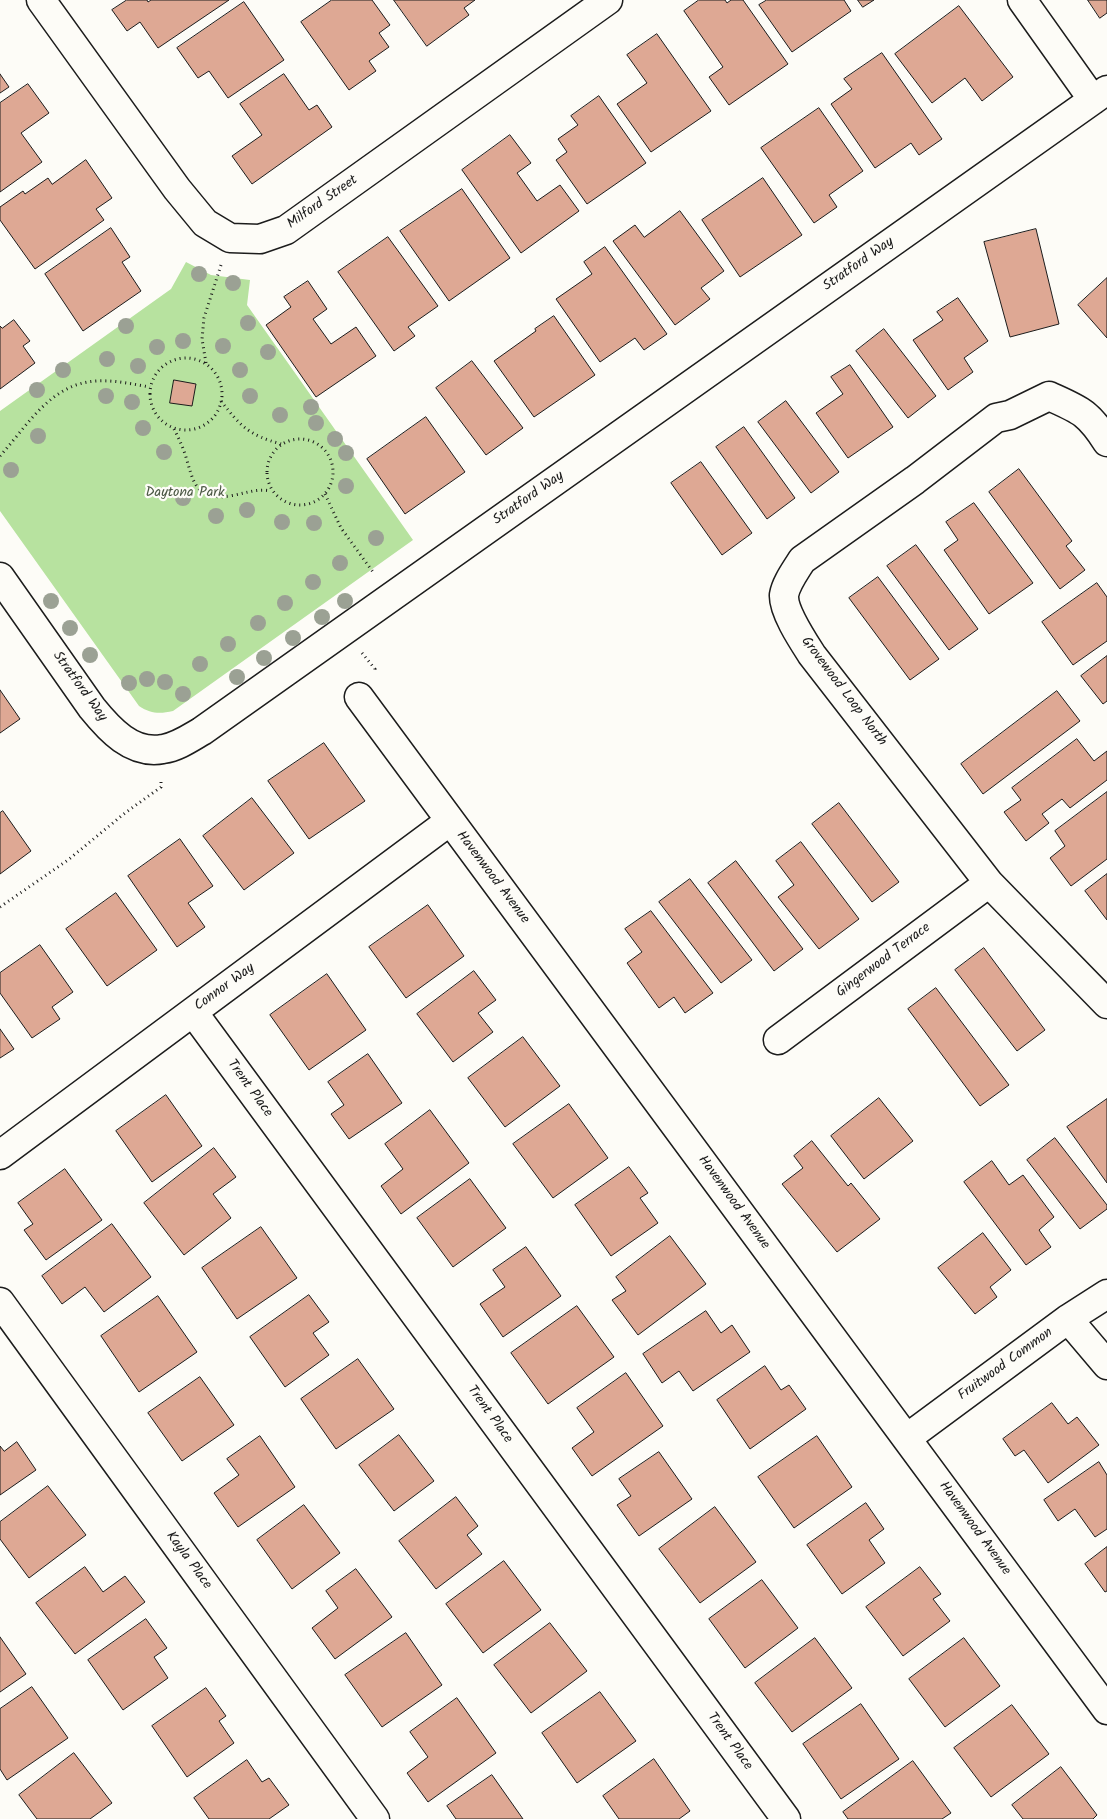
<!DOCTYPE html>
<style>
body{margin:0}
canvas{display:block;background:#fdfcf7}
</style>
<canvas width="1107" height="1819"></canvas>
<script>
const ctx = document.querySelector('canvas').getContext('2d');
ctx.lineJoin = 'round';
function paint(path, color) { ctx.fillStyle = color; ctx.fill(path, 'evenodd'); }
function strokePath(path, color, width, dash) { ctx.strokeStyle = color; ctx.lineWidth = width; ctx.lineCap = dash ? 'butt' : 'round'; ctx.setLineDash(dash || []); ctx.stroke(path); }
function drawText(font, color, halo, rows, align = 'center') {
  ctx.font = font + ' Kalam,sans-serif'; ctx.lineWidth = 4.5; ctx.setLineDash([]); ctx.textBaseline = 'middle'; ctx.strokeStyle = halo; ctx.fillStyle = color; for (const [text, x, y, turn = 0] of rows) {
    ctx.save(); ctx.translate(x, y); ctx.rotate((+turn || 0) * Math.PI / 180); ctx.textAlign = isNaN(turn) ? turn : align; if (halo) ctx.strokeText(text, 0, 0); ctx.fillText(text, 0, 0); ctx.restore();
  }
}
const green = new Path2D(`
 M186 262 211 275 250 280 247 305 413 540 173 711C160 714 151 714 139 706L0 511V411L171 289Z`);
const building = new Path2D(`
 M127 0H147L148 2 151 0H229L158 48 140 22 127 31 112 10Z
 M332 0H372L390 25 379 33 389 47 369 61 376 71 349 90 301 22Z
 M394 0H475L464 8 469 15 427 46Z
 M699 0H725L727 3 731 0H743L788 64 729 105 709 77 723 67 684 11Z
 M767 0H844L851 11 792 52 759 5Z
 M858 0H874L863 7Z
 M1088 0H1107V13L1100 18Z
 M244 2 284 60 228 98 209 71 198 78 177 48Z
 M959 6 1013 77 982 101 965 78 932 103 895 54Z
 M657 34 711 111 651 152 617 104 647 83 627 55Z
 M882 53 942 139 919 155 911 143 875 168 831 104 852 89 844 79Z
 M0 74 9 87 0 93Z
 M284 74 309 110 317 105 332 127 252 184 232 156 262 135 240 104Z
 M28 84 49 113 21 133 42 162 0 192V103Z
 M599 96 646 163 587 204 556 160 567 152 558 139 578 125 571 116Z
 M819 108 863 171 829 195 837 207 814 223 761 148Z
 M510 135 531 163 517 173 537 201 560 185 579 211 521 253 462 170Z
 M86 160 112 198 96 209 104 220 35 269 0 220V207L23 191 25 194 48 178 52 184Z
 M763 178 802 235 740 277 702 220Z
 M462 189 510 258 449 301 400 231Z
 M680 211 724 271 701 288 710 299 675 325 613 241 635 225 644 237Z
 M111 228 130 257 122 262 141 291 83 331 45 274Z
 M1036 229 1059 324 1010 337 984 242Z
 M388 237 438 306 408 327 415 336 394 351 338 272Z
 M605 247 667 334 644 350 635 338 600 362 556 299 592 274 584 262Z
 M1107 278V338L1078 305Z
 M308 281 327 309 313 319 331 344 356 327 376 356 316 397 266 325 291 307 284 297Z
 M958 298 988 341 964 358 973 372 948 390 913 340 943 320 937 312Z
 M554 316 595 375 534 417 494 361 536 331 535 329Z
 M14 320 30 341 23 346 35 363 0 389V326L2 328Z
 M884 329 936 396 908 418 856 351Z
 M472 361 523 428 486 455 436 388Z
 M850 365 893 427 848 458 816 413 843 394 831 377Z
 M174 380 196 384 192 406 170 403Z
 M786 401 839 472 811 493 758 422Z
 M426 417 465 472 405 514 367 459Z
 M744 427 795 498 767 519 716 447Z
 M701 462 752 533 722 555 671 483Z
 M1019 469 1072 541 1066 546 1085 570 1060 589 989 492Z
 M974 503 1033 583 989 614 944 550 958 540 946 522Z
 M916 545 978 629 949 650 887 566Z
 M878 577 939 659 910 680 849 598Z
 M1097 583 1107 597V641L1073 665 1042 622Z
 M1107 656V701L1103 704 1081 676Z
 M0 690 20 719 0 733Z
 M1057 691 1080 721 983 794 961 764Z
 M1077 739 1094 761 1107 751V780L1070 808 1062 799 1042 814 1049 823 1026 841 1004 812 1021 800 1012 788Z
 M324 743 365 801 309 839 268 781Z
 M1107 792V859L1071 886 1050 858 1065 846 1055 831Z
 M252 798 294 853 244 890 203 836Z
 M839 803 899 882 872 902 812 824Z
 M3 811 31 851 0 874V813Z
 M180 839 213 886 188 903 205 927 177 947 128 876Z
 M801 842 859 919 819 949 778 897 794 885 776 861Z
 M736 861 803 949 774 971 708 883Z
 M1107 874V920L1085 891Z
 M690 879 752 960 721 983 659 902Z
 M116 893 157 950 107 986 66 929Z
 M428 905 464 956 406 998 369 947Z
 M651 911 713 993 685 1013 674 997 659 1008 627 963 642 952 625 929Z
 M40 945 73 992 52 1007 60 1019 32 1038 0 993V973Z
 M984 948 1045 1030 1017 1051 955 970Z
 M474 971 496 1000 478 1013 493 1032 453 1062 417 1014Z
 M327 974 366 1030 309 1070 270 1015Z
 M936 988 1009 1085 980 1106 908 1009Z
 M0 1029 14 1049 0 1058Z
 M523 1037 560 1086 505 1127 468 1078Z
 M368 1054 402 1103 349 1139 331 1114 344 1105 328 1082Z
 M166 1095 202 1146 152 1182 116 1131Z
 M879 1098 913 1141 864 1179 831 1136Z
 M1107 1099V1183L1067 1127Z
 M569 1104 608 1158 553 1198 513 1144Z
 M430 1110 469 1163 401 1214 381 1186 403 1169 385 1144Z
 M1055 1138 1107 1205V1209L1080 1229 1027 1160Z
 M812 1141 848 1186 851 1183 880 1219 837 1252 782 1184 803 1168 794 1156Z
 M214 1148 236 1177 213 1194 231 1218 184 1255 144 1203Z
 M992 1161 1009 1185 1023 1175 1054 1217 1039 1230 1051 1247 1026 1265 964 1182Z
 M629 1167 648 1193 640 1198 658 1223 611 1256 575 1205Z
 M65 1169 102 1220 46 1260 24 1230 33 1224 18 1203Z
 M470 1179 506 1228 453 1267 417 1218Z
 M112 1224 151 1277 104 1312 85 1287 62 1304 42 1276Z
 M261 1227 297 1278 237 1319 202 1268Z
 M983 1233 1011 1270 990 1287 997 1297 975 1314 938 1268Z
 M670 1236 706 1284 638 1335 612 1300 626 1291 616 1277Z
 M526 1247 561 1296 503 1337 480 1304 505 1287 493 1270Z
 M309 1295 329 1322 313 1333 329 1355 285 1387 250 1337Z
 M158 1296 197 1352 139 1392 101 1336Z
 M577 1306 614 1357 548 1404 511 1353Z
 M706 1311 721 1333 732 1325 750 1352 693 1391 679 1371 662 1383 643 1354Z
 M358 1359 394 1409 336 1449 301 1399Z
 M765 1366 781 1390 789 1385 806 1409 750 1449 717 1400Z
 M626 1373 663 1426 592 1476 572 1448 594 1432 577 1408Z
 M200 1377 234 1425 182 1461 148 1413Z
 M1052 1403 1068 1424 1077 1417 1099 1445 1048 1483 1024 1450 1015 1456 1003 1439Z
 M399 1435 434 1481 394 1511 359 1465Z
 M260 1436 295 1487 238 1527 214 1493 239 1475 227 1459Z
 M817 1436 852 1487 794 1528 758 1477Z
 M17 1442 36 1470 0 1495V1446L4 1451Z
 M659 1452 692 1499 639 1536 617 1505 631 1496 619 1479Z
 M1099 1462 1107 1475V1529L1095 1537 1075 1509 1058 1521 1044 1500Z
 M48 1486 86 1535 29 1578 0 1539V1522Z
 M456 1497 478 1526 467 1535 482 1554 436 1589 399 1541Z
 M866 1503 884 1529 869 1540 885 1563 842 1594 807 1545Z
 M304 1505 340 1553 292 1589 257 1540Z
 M715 1507 756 1562 700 1603 659 1549Z
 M1107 1547V1591L1105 1592 1085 1564Z
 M504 1561 541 1610 483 1653 446 1604Z
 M85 1567 103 1592 125 1576 145 1602 75 1654 36 1603Z
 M920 1567 941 1594 933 1599 950 1621 903 1656 866 1607Z
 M356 1569 392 1617 335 1659 312 1628 338 1608 326 1591Z
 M762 1580 798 1628 745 1668 709 1619Z
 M146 1619 167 1648 154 1657 168 1678 123 1710 88 1660Z
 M550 1623 587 1671 531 1713 494 1665Z
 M406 1633 442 1685 382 1727 345 1675Z
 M0 1637 26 1674 0 1692Z
 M815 1638 852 1688 792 1732 755 1683Z
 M964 1638 1000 1686 945 1727 909 1679Z
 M32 1687 68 1738 7 1780 0 1769V1709Z
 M206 1688 226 1716 219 1721 234 1743 187 1777 152 1726Z
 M600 1692 636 1741 577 1783 542 1733Z
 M457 1698 496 1753 428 1802 407 1773 428 1757 410 1732Z
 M861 1704 899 1759 841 1799 803 1744Z
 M1012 1705 1049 1754 991 1797 954 1748Z
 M74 1753 112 1803 90 1819H37L19 1795Z
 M654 1759 690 1811 679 1819H619L603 1796Z
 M247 1760 262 1782 269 1778 289 1805 269 1819H209L194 1798Z
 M913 1761 951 1813 942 1819H848L843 1812Z
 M1061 1767 1097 1815 1093 1819H1023L1012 1805Z
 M492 1775 523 1819H456L447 1806Z`);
const path = new Path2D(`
 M150 394a36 36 0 1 1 72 0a36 36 0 1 1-72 0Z
 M206 363 202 339 204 318 221 265
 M221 401C241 427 249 435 281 444
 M174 429C178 437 182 445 185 454 193 479 194 501 229 496 244 494 256 488 271 491
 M267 472a33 33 0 1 1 66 0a33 33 0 1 1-66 0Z
 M0 456C28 425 51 383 97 381 115 380 132 384 150 387
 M325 494 341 528 373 572
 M362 653 375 669 374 671
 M0 907 68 860 125 813 161 787V778`);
const minor = new Path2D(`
 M41 0 177 189 205 223 230 238 260 239 286 230 608 0
 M1022 0 1093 100
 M1107 442C1088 412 1080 410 1049 396L1010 415 996 418 915 480 802 560C796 570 786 583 784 595 783 611 803 641 812 655L989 883 1107 1004
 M0 577 92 708C109 729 132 755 163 749 177 747 190 738 202 731L1107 90
 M359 697 1107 1710
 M193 1012 786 1819
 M778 1040 989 883
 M0 1155 450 821
 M0 1302 375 1819
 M1068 1319 1107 1365
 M907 1438 1068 1319 1107 1294`);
const trees = [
 [199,274],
 [233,283],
 [248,323],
 [126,326],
 [183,341],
 [223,346],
 [157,347],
 [268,352],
 [107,359],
 [138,366],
 [63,370],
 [240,370],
 [37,390],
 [106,396],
 [250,396],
 [132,402],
 [311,407],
 [280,415],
 [316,423],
 [143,428],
 [38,436],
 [335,439],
 [164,452],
 [346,453],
 [11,470],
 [346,486],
 [183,498],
 [247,510],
 [216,516],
 [282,522],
 [314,523],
 [376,538],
 [340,563],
 [313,582],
 [51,601],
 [345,601],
 [285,603],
 [322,617],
 [258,623],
 [70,628],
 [293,638],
 [228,644],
 [90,655],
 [264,658],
 [200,664],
 [237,677],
 [147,679],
 [165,682],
 [129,683],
 [183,694]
];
const streetNames = [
 ["Milford Street",323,203,-35],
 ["Stratford Way",859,265,-35],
 ["Stratford Way",529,499,-35],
 ["Stratford Way",79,687,54],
 ["Grovewood Loop North",843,692,53],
 ["Havenwood Avenue",492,878,53],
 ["Gingerwood Terrace",884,961,-37],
 ["Connor Way",225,988,-36],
 ["Trent Place",249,1089,54],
 ["Havenwood Avenue",733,1203,54],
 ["Fruitwood Common",1006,1365,-36],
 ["Trent Place",489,1415,54],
 ["Havenwood Avenue",974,1529,54],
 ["Kayla Place",188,1561,54],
 ["Trent Place",729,1742,54]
];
const parkNames = [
 ["Daytona Park",185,494]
];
paint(green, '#b7e29f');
paint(building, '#dea894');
strokePath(building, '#1c1c1c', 1);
strokePath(minor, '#1c1c1c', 31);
strokePath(path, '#1c1c1c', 3, [1, 4]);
strokePath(minor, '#fdfcf7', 28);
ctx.fillStyle = '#9ba194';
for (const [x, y] of trees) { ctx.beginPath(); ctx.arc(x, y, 8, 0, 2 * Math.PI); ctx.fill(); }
drawText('14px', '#1c1c1c', '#fdfcf7', streetNames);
drawText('14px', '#4a5743', '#fdfcf7', parkNames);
</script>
